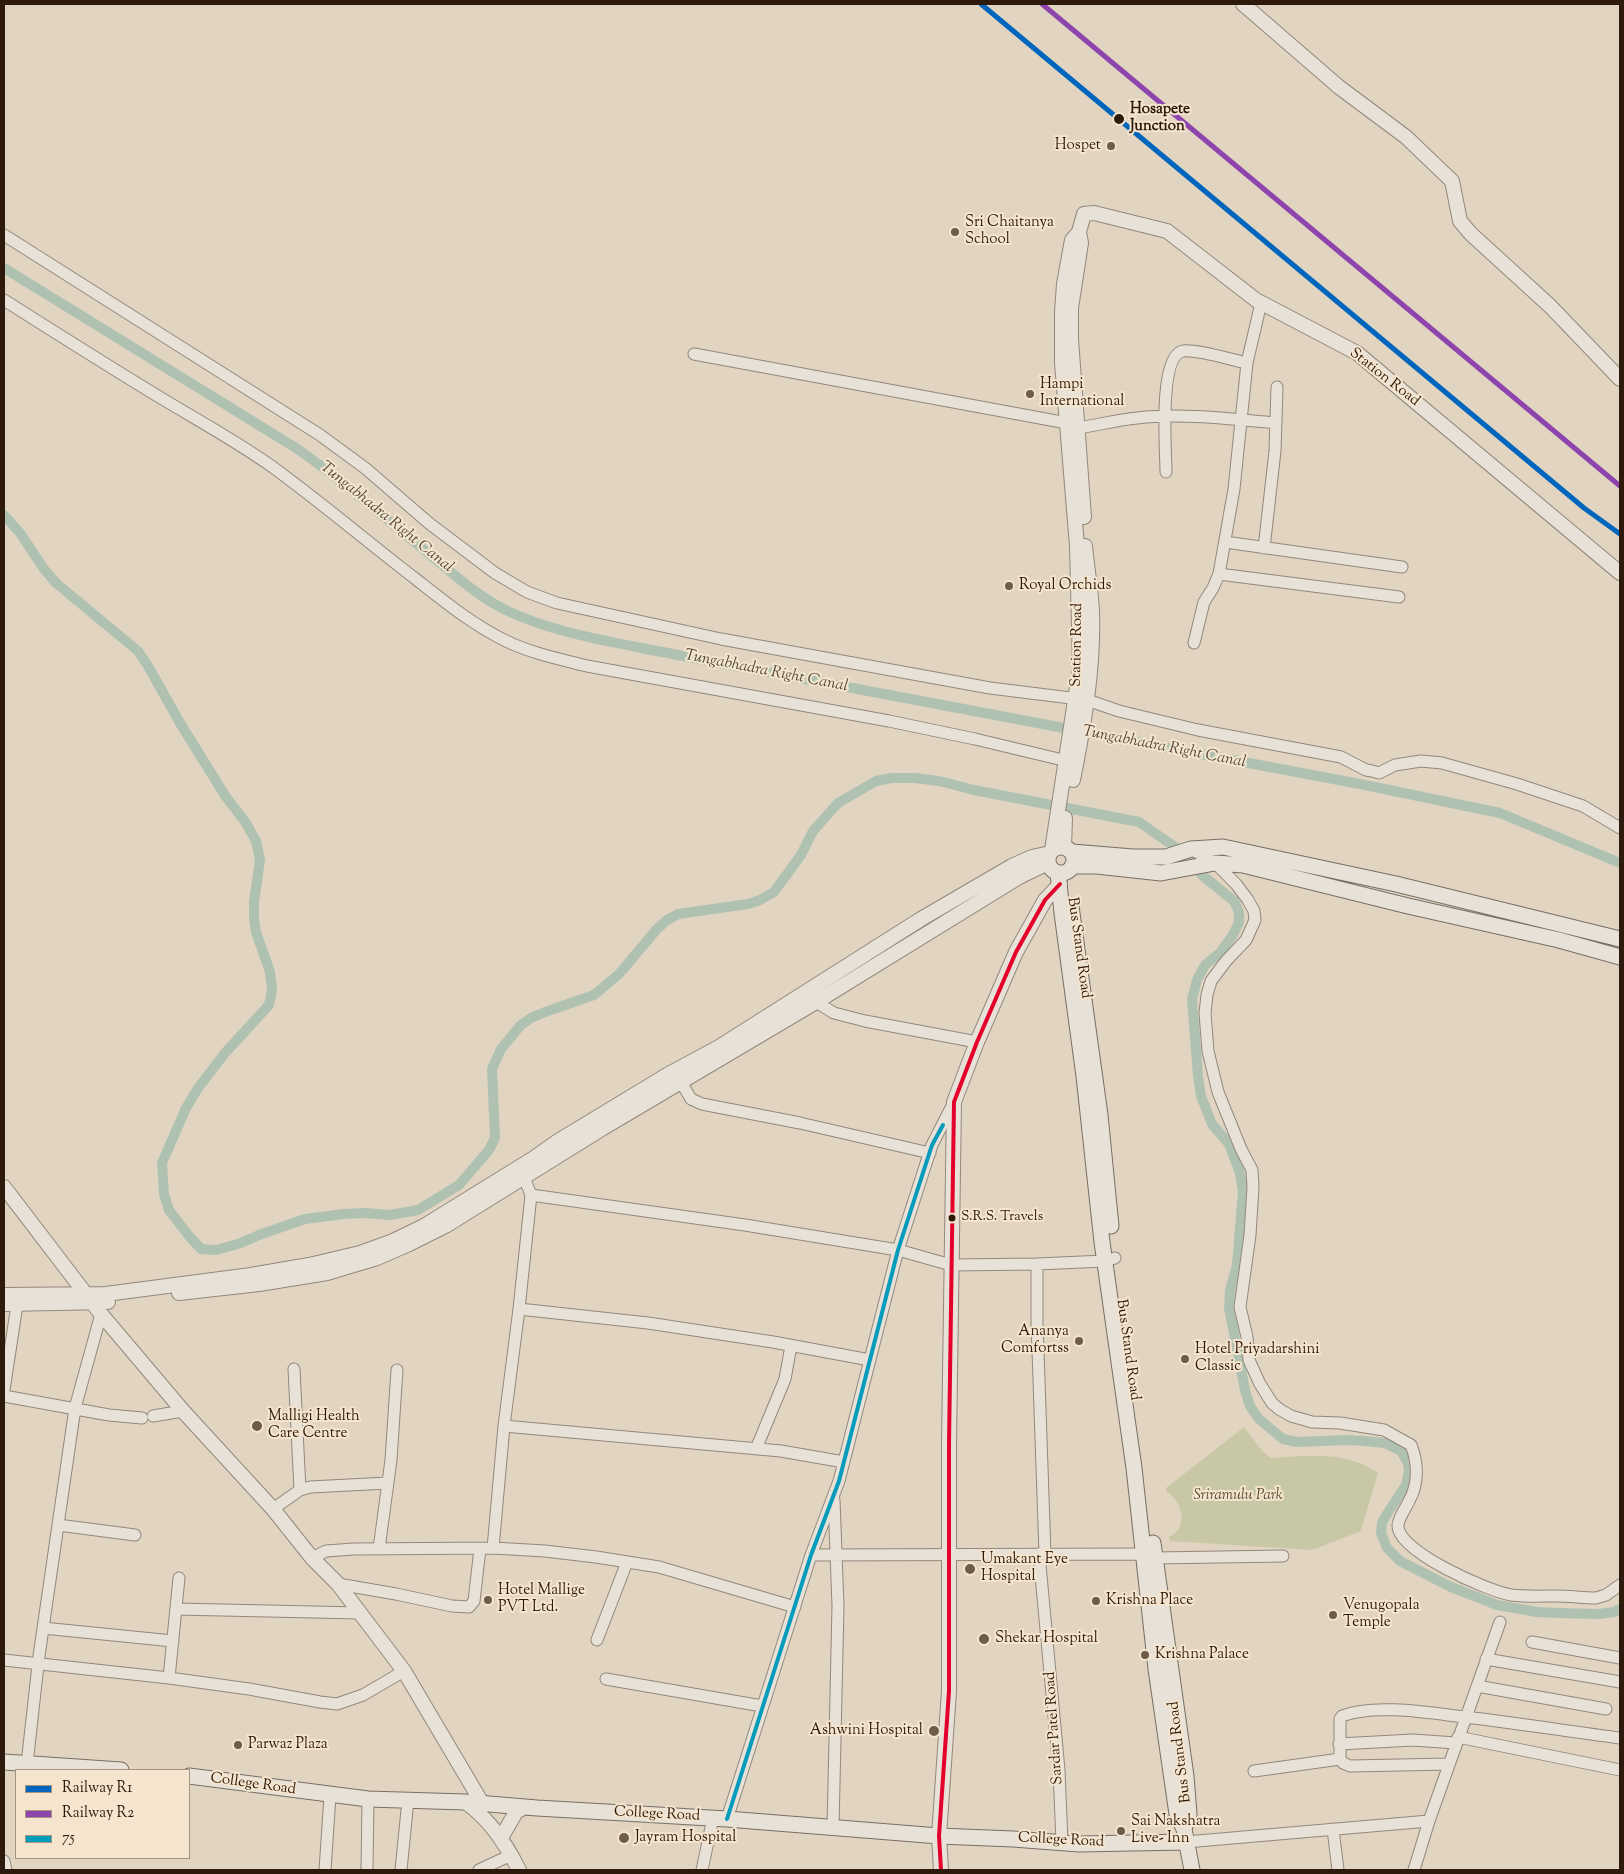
<!DOCTYPE html>
<style>
body{margin:0}
#map{position:relative;width:1624px;height:1874px;overflow:hidden;background:#e1d4c1;font-family:"Sorts Mill Goudy",serif}
canvas{display:block}
.frame{position:absolute;inset:0;border:5px solid #2e1a0c;pointer-events:none}
.legend{position:absolute;left:15px;top:1769px;width:175px;height:90px;box-sizing:border-box;background:#f5e5ce;border:1px solid #a59480;margin:0;padding:6px 9px;list-style:none;font-size:15px;color:#2e1a0c}
.legend li{display:flex;align-items:center;gap:10px;height:25px}
.legend b{width:25px;border:1px solid #a59480}
</style>
<div id="map">
<canvas width="1624" height="1874"></canvas>
<div class="frame"></div>
<ul class="legend">
<li><b style="height:6px;background:#0065bd"></b>Railway R1</li>
<li><b style="height:6px;background:#8e44ad"></b>Railway R2</li>
<li><b style="height:6px;background:#059bbb"></b>75</li>
</ul>
</div>
<script>
const ctx = document.querySelector('canvas').getContext('2d');
ctx.lineJoin = 'round';
function paint(path, color) { ctx.fillStyle = color; ctx.fill(path, 'evenodd'); }
function strokePath(path, color, width, dash) { ctx.strokeStyle = color; ctx.lineWidth = width; ctx.lineCap = dash ? 'butt' : 'round'; ctx.setLineDash(dash || []); ctx.stroke(path); }
function drawText(font, color, halo, rows, align = 'center') {
  ctx.font = font + ' "Sorts Mill Goudy",serif'; ctx.lineWidth = 4; ctx.setLineDash([]); ctx.textBaseline = 'middle'; ctx.strokeStyle = halo; ctx.fillStyle = color; for (const [text, x, y, turn = 0] of rows) {
    ctx.save(); ctx.translate(x, y); ctx.rotate((+turn || 0) * Math.PI / 180); ctx.textAlign = isNaN(turn) ? turn : align; if (halo) ctx.strokeText(text, 0, 0); ctx.fillText(text, 0, 0); ctx.restore();
  }
}
const green = new Path2D(`
 M1244 1427 1263 1452 1271 1458C1309 1456 1344 1450 1378 1473L1361 1531 1312 1550 1170 1541 1169 1537C1190 1527 1182 1501 1166 1491V1488Z`);
const canal = new Path2D(`
 M4 268 296 448C344 481 387 520 433 557 457 577 481 599 510 612 551 631 597 639 641 648L1365 785 1500 813 1620 863
 M4 515 20 533 44 569 56 583 138 651 148 666 180 723 226 797 246 823 256 841 260 860 254 902V919L256 932 270 972 272 990 269 1005 225 1053 198 1088 186 1108 162 1163 164 1194 169 1210 189 1236 201 1249 216 1250 241 1243 259 1235 305 1219 344 1214 365 1213 390 1215 418 1210 459 1185 489 1150 495 1138 492 1069 501 1049 521 1025 531 1018 545 1012 594 995 619 974 657 929 667 920 678 914 748 904 760 900 774 892 801 855 813 831 838 803 876 781 891 778H915L939 781 974 790 1139 822 1181 851 1203 876 1234 901 1239 912V922L1233 935 1220 953 1205 965 1197 980 1192 999 1198 1076 1201 1096 1212 1124 1229 1144 1240 1173 1243 1191 1237 1265 1230 1290 1229 1308 1245 1390 1250 1406 1259 1419 1283 1439 1297 1442 1348 1440 1364 1441 1385 1443 1401 1451 1408 1463 1409 1471 1406 1485 1385 1517 1382 1523 1381 1533 1387 1548 1400 1561 1451 1587 1497 1605 1537 1612 1559 1613 1598 1614 1614 1612 1620 1609`);
const minor = new Path2D(`
 M4 235 320 435 365 468 430 524 495 573 527 592 557 603 721 639 990 688 1087 700 1119 711 1198 730 1341 757 1366 770 1372 771 1379 773 1395 765 1421 761 1442 763 1517 784 1583 806 1620 828
 M4 300C56 333 108 366 161 398 199 421 238 442 274 468 323 504 369 543 417 580 445 602 472 624 504 640 530 653 559 659 587 666L889 721 975 739 1067 761
 M694 354 1067 423
 M1069 429C1092 427 1114 420 1137 418 1183 413 1230 419 1276 423
 M1166 472C1166 452 1158 356 1183 351 1197 349 1232 360 1247 363
 M1225 542 1402 567
 M1264 548 1275 451 1277 387
 M1219 574 1399 597
 M1194 643 1204 602 1213 588 1219 574 1234 489 1247 363 1261 303
 M1191 849 1215 863 1236 884 1248 900 1254 911 1255 920 1246 940 1226 961 1211 981 1207 995 1205 1013 1208 1051 1218 1092 1241 1149 1252 1170 1253 1187 1250 1235 1240 1307 1247 1337 1249 1360 1260 1384 1272 1403 1279 1409 1291 1416 1312 1422 1340 1423 1384 1430 1411 1445C1418 1462 1419 1484 1409 1501 1406 1508 1399 1517 1398 1525 1396 1551 1488 1591 1511 1595 1526 1597 1542 1596 1557 1596 1570 1596 1583 1598 1596 1598L1606 1595 1620 1585
 M816 1002 834 1013 865 1021 977 1042
 M681 1082 691 1099 702 1104 800 1123 930 1153
 M531 1195 745 1225 898 1250 951 1265 1037 1264 1105 1261 1115 1258
 M1037 1264V1322L1045 1554
 M519 1309 648 1323 773 1342 870 1360
 M294 1369 300 1490
 M4 1390 17 1305
 M4 1396 109 1415 142 1418
 M153 1416 183 1411
 M504 1426 781 1451 844 1462
 M756 1449 785 1379 791 1346
 M273 1509 300 1490 310 1487 388 1483
 M58 1525 135 1535
 M493 1548 504 1426 519 1309 531 1195 524 1177
 M379 1549 391 1460 397 1370
 M1039 1554 1059 1770 1062 1843
 M811 1555 1144 1554 1155 1558 1283 1556
 M312 1558 326 1551 354 1549 493 1548 545 1551 596 1557 659 1567 795 1607
 M179 1578 169 1678 249 1689 320 1702 337 1704 363 1695 404 1671
 M338 1584 396 1594 452 1606 469 1607 474 1601 480 1549
 M176 1609 360 1613
 M43 1628 173 1641
 M597 1640 627 1562
 M1532 1642 1620 1658
 M1486 1659 1620 1682
 M4 1660 169 1678
 M606 1679 762 1706
 M1477 1686 1606 1709
 M1458 1737 1620 1770
 M1339 1744 1413 1740 1456 1743
 M27 1764 39 1656 75 1408 101 1314
 M1449 1764 1350 1766 1343 1763 1340 1759V1719L1342 1716C1372 1704 1425 1712 1456 1716 1511 1722 1566 1731 1620 1738
 M1254 1771 1340 1759
 M727 1819 811 1555 839 1481 898 1250 932 1145 953 1104
 M833 1828 838 1606 834 1500
 M1333 1829 1338 1870
 M1186 1842 1429 1821
 M4 1861 6 1870
 M325 1870 330 1796
 M367 1870 368 1799
 M401 1870 408 1800
 M479 1870 511 1855
 M702 1870 713 1818
 M1414 1870 1429 1821 1500 1622`);
const tertiary = new Path2D(`
 M1243 4 1339 87 1406 137 1452 181 1460 221 1471 234 1550 306 1620 379
 M1079 232 1081 243 1071 308V339L1084 517
 M1073 780C1084 724 1094 668 1092 611 1091 590 1087 567 1085 546
 M1064 847 1065 818
 M1052 850 1080 668 1077 546 1062 363V312L1064 284 1072 240 1079 232 1084 214 1094 213 1167 231 1256 300 1357 353 1620 573
 M4 1187 101 1314 183 1411 273 1509 312 1558 338 1584 404 1671 482 1803
 M179 1293 259 1284 327 1273 377 1258 409 1244 447 1225 603 1128 816 1002 1019 877 1048 863
 M4 1295 106 1294 251 1275 309 1265 360 1253 393 1241 424 1226 534 1158 558 1141 667 1075 719 1047 921 919 1012 866 1032 857 1050 853
 M4 1304 108 1302
 M465 1802C490 1819 506 1844 519 1870
 M501 1838 516 1812 525 1807
 M941 1870 939 1836 949 1691V1444L954 1102 977 1042 1016 952 1045 900 1060 884`);
const secondary = new Path2D(`
 M1048 860a13 13 0 1 1 26 0a13 13 0 1 1-26 0Z
 M1072 852 1133 857H1166L1191 849 1223 847 1396 884 1620 939
 M1072 866H1097L1161 873 1215 863 1243 865 1408 906 1559 940 1620 957
 M1058 873 1062 913 1084 1076 1102 1242 1134 1468 1156 1669 1177 1814 1184 1829 1192 1870
 M1071 906 1100 1115 1111 1226
 M1153 1543 1186 1776 1189 1814 1184 1829
 M4 1762 121 1770
 M189 1776 368 1799 465 1802 537 1808 727 1819 939 1836 1013 1839 1079 1844 1186 1842`);
const bus1 = new Path2D(`
 M727 1819 811 1555 839 1481 898 1250 932 1145 943 1125`);
const bus2 = new Path2D(`
 M941 1870 939 1836 949 1691V1444L954 1102 977 1042 1016 952 1045 900 1060 884`);
const rail1 = new Path2D(`
 M981 4 1584 508 1620 534`);
const rail2 = new Path2D(`
 M1042 4 1620 486`);
const markers = [
 [1119,119,6,"#2e1a0c"],
 [1111,146,5,"#6d5b4b"],
 [955,232,5,"#6d5b4b"],
 [1030,394,5,"#6d5b4b"],
 [1009,586,5,"#6d5b4b"],
 [952,1218,4.5,"#2e1a0c"],
 [1079,1341,5,"#6d5b4b"],
 [1185,1359,5,"#6d5b4b"],
 [257,1426,6,"#6d5b4b"],
 [970,1569,6,"#6d5b4b"],
 [488,1600,5,"#6d5b4b"],
 [1096,1601,5,"#6d5b4b"],
 [1333,1615,5,"#6d5b4b"],
 [984,1639,6,"#6d5b4b"],
 [1145,1655,5,"#6d5b4b"],
 [934,1731,6,"#6d5b4b"],
 [238,1745,5,"#6d5b4b"],
 [1121,1831,5,"#6d5b4b"],
 [624,1838,6,"#6d5b4b"]
];
const busNames = [
 ["S.R.S. Travels",961,1218]
];
const stopNames = [
 ["Hosapete",1130,110],
 ["Junction",1130,127]
];
const poiNames = [
 ["Hospet",1101,146,"right"],
 ["Sri Chaitanya",965,223],
 ["School",965,240],
 ["Hampi",1040,385],
 ["International",1040,402],
 ["Royal Orchids",1019,586],
 ["Ananya",1069,1332,"right"],
 ["Comfortss",1069,1349,"right"],
 ["Hotel Priyadarshini",1195,1350],
 ["Classic",1195,1367],
 ["Malligi Health",268,1417],
 ["Care Centre",268,1434],
 ["Umakant Eye",981,1560],
 ["Hospital",981,1577],
 ["Hotel Mallige",498,1591],
 ["PVT Ltd.",498,1608],
 ["Krishna Place",1106,1601],
 ["Venugopala",1343,1606],
 ["Temple",1343,1623],
 ["Shekar Hospital",995,1639],
 ["Krishna Palace",1155,1655],
 ["Ashwini Hospital",923,1731,"right"],
 ["Parwaz Plaza",248,1745],
 ["Sai Nakshatra",1131,1822],
 ["Live- Inn",1131,1839],
 ["Jayram Hospital",635,1838]
];
const streetNames = [
 ["Station Road",1384,378,38],
 ["Station Road",1078,645,-89],
 ["Bus Stand Road",1078,948,82],
 ["Bus Stand Road",1127,1350,82],
 ["Sardar Patel Road",1055,1728,-94],
 ["Bus Stand Road",1181,1752,-97],
 ["College Road",253,1785,8],
 ["College Road",657,1815,3],
 ["College Road",1061,1841,3]
];
const parkNames = [
 ["Sriramulu Park",1238,1496]
];
const waterNames = [
 ["Tungabhadra Right Canal",386,518,39],
 ["Tungabhadra Right Canal",766,672,11],
 ["Tungabhadra Right Canal",1164,748,11]
];
paint(green, '#c9c8a6');
strokePath(canal, '#afc2b2', 10);
strokePath(minor, '#92887c', 13);
strokePath(tertiary, '#92887c', 16);
strokePath(secondary, '#786f64', 17);
strokePath(minor, '#e7e1d7', 11);
strokePath(tertiary, '#e7e1d7', 14);
strokePath(secondary, '#e7e1d7', 15);
strokePath(bus1, '#059bbb', 4);
strokePath(bus2, '#e4002b', 4);
strokePath(rail1, '#0065bd', 5);
strokePath(rail2, '#8e44ad', 5);
for (const [x, y, r, color] of markers) { const dot = new Path2D(); dot.arc(x, y, r, 0, 2 * Math.PI); ctx.fillStyle = color; ctx.fill(dot); strokePath(dot, '#f5e5ce', 2); }
drawText('14px', '#2e1a0c', '#f5e5ce', busNames, 'left');
drawText('bold 15px', '#2e1a0c', '#f5e5ce', stopNames, 'left');
drawText('15px', '#2e1a0c', '#f5e5ce', poiNames, 'left');
drawText('15px', '#2e1a0c', '#f5e5ce', streetNames);
drawText('italic 15px', '#574c33', '#f5e5ce', parkNames);
drawText('italic 16px', '#4e4a3c', '#f5e5ce', waterNames);
</script>
